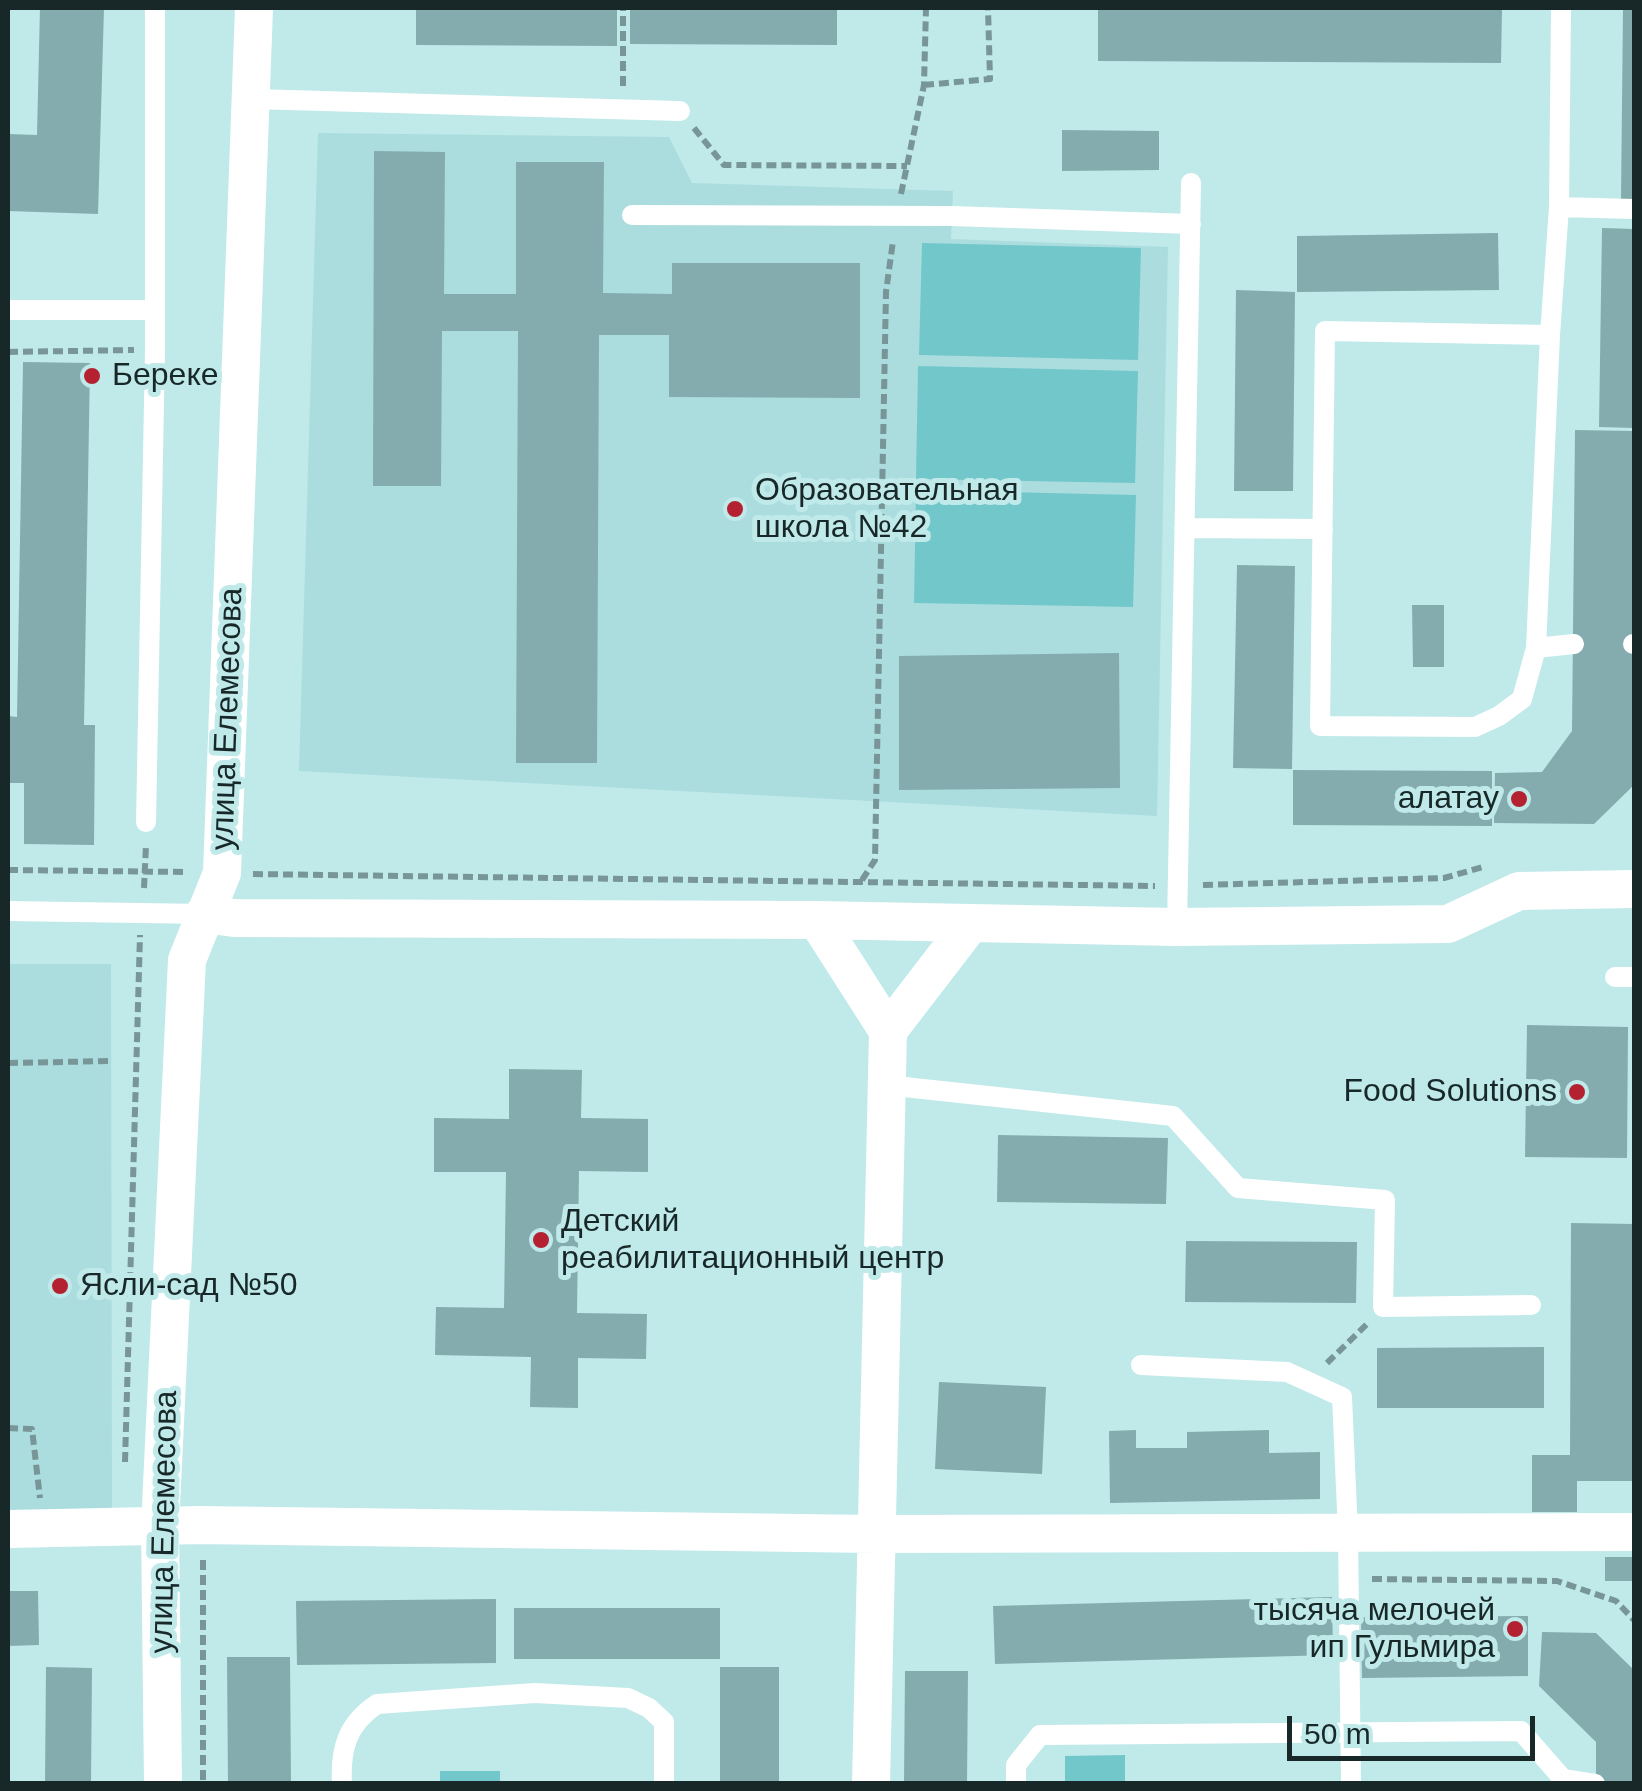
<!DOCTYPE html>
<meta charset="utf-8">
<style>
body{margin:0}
#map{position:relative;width:1642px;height:1791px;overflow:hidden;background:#c0e9ea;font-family:Helvetica,sans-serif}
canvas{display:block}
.frame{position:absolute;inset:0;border:10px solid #182829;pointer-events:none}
.scale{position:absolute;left:1287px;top:1716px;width:248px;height:45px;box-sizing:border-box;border:5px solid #182829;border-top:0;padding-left:12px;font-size:30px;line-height:35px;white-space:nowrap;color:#182829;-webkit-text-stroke:8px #c0e9ea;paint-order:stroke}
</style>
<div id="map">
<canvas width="1642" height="1791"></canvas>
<div class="frame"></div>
<div class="scale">50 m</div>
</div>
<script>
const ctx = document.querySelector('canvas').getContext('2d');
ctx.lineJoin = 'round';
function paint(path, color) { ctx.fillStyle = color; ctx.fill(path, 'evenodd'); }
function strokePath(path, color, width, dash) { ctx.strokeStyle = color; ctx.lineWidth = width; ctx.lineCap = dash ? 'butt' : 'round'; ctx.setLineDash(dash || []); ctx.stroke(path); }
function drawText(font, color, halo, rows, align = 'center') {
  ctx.font = font + ' Helvetica,sans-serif'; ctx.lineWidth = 10; ctx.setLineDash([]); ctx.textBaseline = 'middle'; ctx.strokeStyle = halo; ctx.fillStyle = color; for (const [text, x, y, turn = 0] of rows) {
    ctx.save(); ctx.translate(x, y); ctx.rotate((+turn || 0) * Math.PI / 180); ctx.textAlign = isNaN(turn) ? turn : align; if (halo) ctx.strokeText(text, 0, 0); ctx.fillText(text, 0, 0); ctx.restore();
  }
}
const built = new Path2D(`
 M318 133 669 137 692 183 953 191 951 239 1168 247 1157 816 299 771Z
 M8 964H111L112 1510 8 1512Z`);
const green = new Path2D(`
 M922 243 1141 248 1138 360 919 355Z
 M918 366 1138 371 1135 483 916 479Z
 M916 490 1136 495 1133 607 914 603Z
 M1125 1755V1783H1065V1756Z
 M440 1771H500V1783H440Z`);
const building = new Path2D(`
 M40 8H104L98 214 8 211V134L37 135Z
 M416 8H617V46L416 45Z
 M630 8H837V45L630 44Z
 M1098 8H1502L1501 63 1098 61Z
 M1623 8H1634V200H1621Z
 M1062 130 1159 131V170L1062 171Z
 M374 151 445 152 444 294H516V162H604L603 293 672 294V263H860V398L669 397V335H599L597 763H516L518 331H442L441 486H373Z
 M1602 228 1634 229V428L1599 427Z
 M1498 233 1499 290 1297 292V236Z
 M1236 290 1295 292 1293 491H1234Z
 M23 362 90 363 84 725H95L94 845 24 844V783H8V716L17 717Z
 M1575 430 1634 431V785L1594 824 1494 823 1495 773 1542 772 1572 731Z
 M1237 565 1295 566 1292 769 1233 768Z
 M1412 605H1444V667H1413Z
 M1119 653 1120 788 899 790V656Z
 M1293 770 1492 771V826L1293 825Z
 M1527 1025 1628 1027 1627 1158 1525 1157Z
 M509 1069 582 1070 581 1118 648 1119V1172L579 1171 577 1313 647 1314 646 1359 578 1358V1408L530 1407 531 1357 435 1355 436 1307 504 1308 506 1172H434V1118L509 1119Z
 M998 1135 1168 1138 1166 1204 997 1202Z
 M1571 1223 1634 1224V1481H1577V1512H1532V1455H1570Z
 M1186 1241 1357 1242 1356 1303 1185 1302Z
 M1544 1347V1408H1377V1348Z
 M939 1382 1046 1387 1042 1474 935 1469Z
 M1136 1430V1448H1187V1432L1269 1430V1453L1320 1452V1499L1110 1503 1109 1431Z
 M1605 1557H1634V1581H1605Z
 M8 1591H38L39 1645 8 1646Z
 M1332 1597 1333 1655 995 1664 993 1606Z
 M496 1599V1663L297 1665 296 1601Z
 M514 1608H720V1659H514Z
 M1528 1616V1676L1362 1678 1361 1617Z
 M1542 1632 1596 1633 1634 1670V1784H1596V1742L1539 1686Z
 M227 1657H290L291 1784H228Z
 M46 1667 92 1668 91 1784H45Z
 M720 1667H779V1784H720Z
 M905 1671H968L967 1784H904Z`);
const path = new Path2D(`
 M924 85 990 79 988 8
 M623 86V8
 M694 128 724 165 907 166
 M901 194 924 85 926 8
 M8 352 134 350
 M8 870 185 872
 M253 874 1155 886
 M862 880 875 860 886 292 893 241
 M1203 885 1444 878 1483 867
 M144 888 146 845
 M8 1063 112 1061
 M1327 1363 1368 1323
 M8 1428 32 1429 40 1498
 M125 1462 140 935
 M203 1560V1784
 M1372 1579 1557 1581 1616 1601 1634 1620`);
const lane = new Path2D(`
 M1561 8 1559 207 1634 209
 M252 99 680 111
 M632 215 952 216 1191 224
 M8 310H154
 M1325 331 1550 335 1536 648 1522 699 1499 716 1475 727 1320 726Z
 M1550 335 1559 207
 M1184 528 1323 529
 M1633 644H1634
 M1536 648 1574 644
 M146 822 155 350V8
 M8 911 204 914
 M1177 927 1191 183
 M1615 977H1634
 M886 1085 1173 1116 1238 1188 1385 1200 1383 1307 1531 1305
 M1141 1365 1287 1372 1342 1397 1348 1533 1351 1784
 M1563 1779 1595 1784
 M342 1784C340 1749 347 1724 377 1704L535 1693 628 1698 649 1708 664 1722V1784
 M1016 1784V1765L1040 1735 1521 1731 1563 1779V1784`);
const street = new Path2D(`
 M204 914 234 918 817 920 1177 927 1448 924 1519 891 1634 889
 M817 920 888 1031 871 1784
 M888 1031 971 923
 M8 1529 200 1525 875 1534 1634 1532
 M163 1784 160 1527 187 960 222 873 254 8`);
const markers = [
 [92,376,10,"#b42232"],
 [735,509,10,"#b42232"],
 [1519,799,10,"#b42232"],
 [1577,1092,10,"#b42232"],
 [541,1240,10,"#b42232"],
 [60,1286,10,"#b42232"],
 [1515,1629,10,"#b42232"]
];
const poiNames = [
 ["Береке",112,376],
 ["Образовательная",755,491],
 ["школа №42",755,528],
 ["алатау",1499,799,"right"],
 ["Food Solutions",1557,1092,"right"],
 ["Детский",561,1222],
 ["реабилитационный центр",561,1259],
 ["Ясли-сад №50",80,1286],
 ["тысяча мелочей",1495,1611,"right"],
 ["ип Гульмира",1495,1648,"right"]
];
const streetNames = [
 ["улица Елемесова",228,719,-88],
 ["улица Елемесова",165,1522,-89]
];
paint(built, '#abdddf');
paint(green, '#72c7ca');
paint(building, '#84abad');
strokePath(path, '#789697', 6, [10, 5]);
strokePath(lane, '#fff', 20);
strokePath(street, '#fff', 38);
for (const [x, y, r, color] of markers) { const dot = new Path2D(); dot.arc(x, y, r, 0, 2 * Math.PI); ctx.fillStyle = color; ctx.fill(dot); strokePath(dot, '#c0e9ea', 4); }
drawText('32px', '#182829', '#c0e9ea', poiNames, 'left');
drawText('32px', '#182829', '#c0e9ea', streetNames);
</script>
